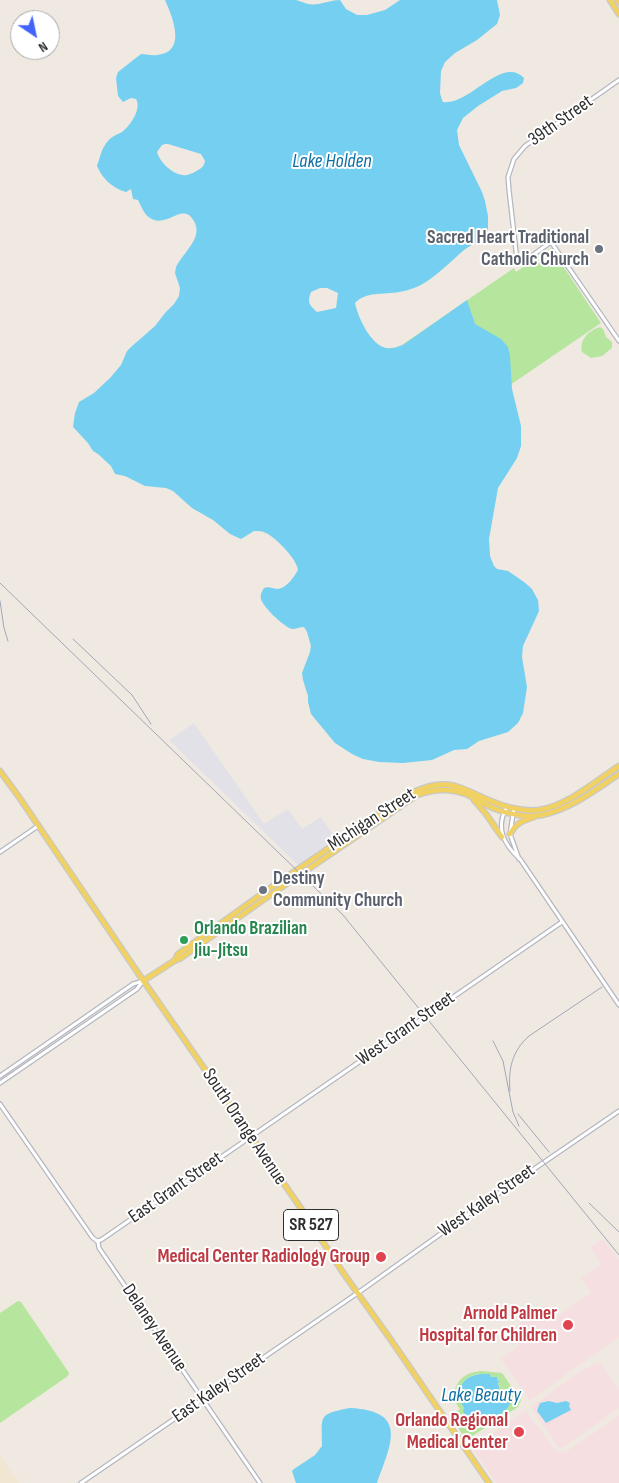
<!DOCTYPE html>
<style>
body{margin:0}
#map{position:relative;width:619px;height:1483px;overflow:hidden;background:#efe9e1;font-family:"Sofia Sans Condensed",sans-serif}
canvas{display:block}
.north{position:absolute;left:10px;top:10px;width:50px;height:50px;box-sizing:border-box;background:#fff;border:1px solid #ababab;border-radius:50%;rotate:146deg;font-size:14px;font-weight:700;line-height:20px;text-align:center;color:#2e2e2e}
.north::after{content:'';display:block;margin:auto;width:18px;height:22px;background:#4264fb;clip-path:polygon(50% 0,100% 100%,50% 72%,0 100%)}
</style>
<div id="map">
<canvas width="619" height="1483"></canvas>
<div class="north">N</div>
</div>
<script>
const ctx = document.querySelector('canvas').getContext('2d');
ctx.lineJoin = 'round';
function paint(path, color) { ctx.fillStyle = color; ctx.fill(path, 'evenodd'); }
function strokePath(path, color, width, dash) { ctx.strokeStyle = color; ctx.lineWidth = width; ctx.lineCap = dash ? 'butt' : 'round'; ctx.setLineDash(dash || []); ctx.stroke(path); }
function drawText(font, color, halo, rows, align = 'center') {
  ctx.font = font + ' "Sofia Sans Condensed",sans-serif'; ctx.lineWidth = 4; ctx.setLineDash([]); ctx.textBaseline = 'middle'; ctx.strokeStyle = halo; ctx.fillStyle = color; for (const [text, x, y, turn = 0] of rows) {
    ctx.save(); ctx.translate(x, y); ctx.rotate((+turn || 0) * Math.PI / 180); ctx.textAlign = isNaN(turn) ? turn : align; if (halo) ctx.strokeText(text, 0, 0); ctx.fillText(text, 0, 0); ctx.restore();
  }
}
const industrial = new Path2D(`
 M194 723 264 824 288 809 302 829 321 817 336 839 298 865 169 740Z`);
const education = new Path2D(`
 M0 1455 19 1483H0Z`);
const medical = new Path2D(`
 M602 1239 619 1260V1337L530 1400 501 1359 519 1346 517 1343 514 1345 506 1333 546 1305 555 1318 591 1293 581 1278 601 1264 590 1247Z
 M597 1363 601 1364 619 1389V1408L563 1447 559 1448 532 1409 533 1406 578 1373Z
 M526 1411 554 1448 561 1453 566 1452 619 1416V1483H496L472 1448Z`);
const green = new Path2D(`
 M551 248 601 323 450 426 396 349 514 268 516 272Z
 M600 327 603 329 606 337 612 342V348L602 356 591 358 582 352C579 340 589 330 600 327Z
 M18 1301 21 1302 69 1373 68 1376 0 1423V1313Z
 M481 1371 502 1373 521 1400 518 1407 469 1438H465L450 1416 460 1409 452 1398C457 1381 462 1373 481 1371ZM481 1374H490L491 1377H497V1380L500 1381 498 1383C499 1391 504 1394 511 1398L500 1414 476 1425 471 1421H466L464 1408 458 1395C461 1381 467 1375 481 1374Z`);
const water = new Path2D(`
 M165 0H296C300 1 304 3 308 4 319 6 329 0 340 0L346 9 357 15H367L385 10 400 0H497L500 15 497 24 477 40 455 53 445 62 441 71 440 93 442 100 443 102C469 106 502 55 524 78L523 83 516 88 502 91 478 106 463 118 457 130 459 145 482 192 485 201 488 216V231C481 242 473 243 464 250 450 262 431 282 414 288 409 290 404 291 399 292 384 295 366 291 355 303 358 317 369 341 383 347 389 350 397 347 403 345L467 300 475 324 501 339 508 347 510 356 512 389 521 426V446L517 458 498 488 489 539 490 556 494 566 497 569 508 571 524 582 532 589 538 600 539 611 523 646 522 657 527 687 523 713 518 723 508 732 479 741 467 749 454 750 432 760 403 763 379 762 363 759 352 754 335 743 311 714 308 702V696L303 680 302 673 310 652 311 646 307 632 304 627C300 627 296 629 292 629 284 627 263 607 261 599 260 595 262 591 264 588 270 586 271 588 277 589 286 589 294 577 298 570 297 559 276 538 266 533 262 531 258 531 254 531L241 539 230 534 213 520 192 508 173 491 166 488 145 486 125 476 115 474 111 466 98 454 93 451 88 443 73 427 75 413 79 402 94 393 110 378 121 365 127 351 131 347 155 326 165 313 174 304 179 296 180 288 175 273 176 267C181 257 190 249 195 238 197 233 197 228 195 223 184 201 171 225 154 220 145 217 142 208 138 200L133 199 131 189 126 192C113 189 102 178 97 166 100 157 102 147 108 141 112 136 117 135 122 132 130 126 142 109 136 99L131 98 123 102 118 96 116 78 118 72 141 54C147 54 152 56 157 55 188 52 172 16 165 0ZM165 144H168L201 154 205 161C204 166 202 168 198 170 195 172 191 174 187 175 175 177 160 163 157 152L162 145ZM320 288H327L338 293 336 308 317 312C309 305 307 302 311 292Z
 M481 1374H490L491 1377H497V1380L500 1381 498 1383C499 1391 504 1395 511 1398 511 1414 488 1419 476 1425L471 1421H466V1416L463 1411 464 1408 457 1395C461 1382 467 1375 481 1374Z
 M549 1401 557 1403 566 1401 570 1403 569 1406 571 1410 546 1423 537 1411 540 1403Z
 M350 1408C409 1411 391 1444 377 1483H296L292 1471 294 1469 315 1455 322 1446C322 1416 317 1414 350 1408Z`);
const minor = new Path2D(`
 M619 80 525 146 514 159 508 177 509 190 517 260 519 262H523L551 242 619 341
 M507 807C495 827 504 845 520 859L619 1005
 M514 808 510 834 519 859
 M0 852 38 826
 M0 1076 133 984 143 981
 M0 1083 137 989 143 981
 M0 1104 92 1237 98 1242 99 1248 260 1483
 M97 1241 101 1240 562 922
 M81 1483 362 1290 477 1208 619 1111`);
const major = new Path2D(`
 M610 0 619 14
 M617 0 619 2
 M0 771 19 797 138 973 211 1078 298 1204 344 1274 391 1340 489 1483
 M474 800 486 814 499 833 502 837
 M510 834C516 823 522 821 534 817
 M175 960 178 954 263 893 404 797C456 768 465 797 512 808 521 810 530 811 539 810 569 805 594 782 619 766
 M143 981 174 961 181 958 266 898 417 795C433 789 450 788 466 794 475 798 484 804 493 808 507 814 527 818 542 815 571 809 595 790 619 774`);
const rail = new Path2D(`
 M0 583 343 915 619 1255
 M0 601 4 628 8 641
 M73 639 132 695 151 724
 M493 1041 503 1061 513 1112 519 1126
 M510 1091C508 1069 512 1051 529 1036L602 987
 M518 1114 549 1152
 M589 1203 619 1232`);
const markers = [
 [599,249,5,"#6b7280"],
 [263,890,5,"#6b7280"],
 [184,940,5,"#2e9e5b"],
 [381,1257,6,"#e0444e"],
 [568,1325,6,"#e0444e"],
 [519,1432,6,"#e0444e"]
];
const shields = [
 [311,1225,55]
];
const shieldNames = [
 ["SR 527",311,1225]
];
const streetNames = [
 ["39th Street",561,121,-35],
 ["Michigan Street",372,820,-33],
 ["West Grant Street",406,1029,-35],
 ["South Orange Avenue",244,1127,56],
 ["East Grant Street",176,1188,-35],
 ["West Kaley Street",487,1201,-35],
 ["Delaney Avenue",154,1328,56],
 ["East Kaley Street",219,1388,-35]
];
const worshipNames = [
 ["Sacred Heart Traditional",589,238],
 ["Catholic Church",589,260],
 ["Destiny",273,879,"left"],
 ["Community Church",273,901,"left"]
];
const leisureNames = [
 ["Orlando Brazilian",194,929],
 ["Jiu-Jitsu",194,951]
];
const healthNames = [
 ["Medical Center Radiology Group",370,1257],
 ["Arnold Palmer",557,1314],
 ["Hospital for Children",557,1336],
 ["Orlando Regional",508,1421],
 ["Medical Center",508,1443]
];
const waterNames = [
 ["Lake Holden",332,162],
 ["Lake Beauty",481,1396]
];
paint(industrial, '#e3e1e8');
paint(education, '#f0e6d1');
paint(medical, '#f5dfe0');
paint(green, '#b6e59e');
paint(water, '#75cff0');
strokePath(minor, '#b4b7c1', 5.5);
strokePath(major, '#c9c9c9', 7);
strokePath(minor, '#fff', 3);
strokePath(major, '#f2d163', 4.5);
strokePath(rail, '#a3a6b8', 1);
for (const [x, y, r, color] of markers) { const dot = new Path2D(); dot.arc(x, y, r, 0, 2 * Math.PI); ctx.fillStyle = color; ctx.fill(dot); strokePath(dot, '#fff', 2); }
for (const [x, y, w] of shields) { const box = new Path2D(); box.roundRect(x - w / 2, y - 15.5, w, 31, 4); ctx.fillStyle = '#fff'; ctx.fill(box); strokePath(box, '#2e2e2e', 1); }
drawText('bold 18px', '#2e2e2e', null, shieldNames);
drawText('19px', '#2e2e2e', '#fff', streetNames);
drawText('bold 19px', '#5b616d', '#fff', worshipNames, 'right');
drawText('bold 19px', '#27864d', '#fff', leisureNames, 'left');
drawText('bold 19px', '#be3a42', '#fff', healthNames, 'right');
drawText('italic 20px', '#0d6fa3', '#fff', waterNames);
</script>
